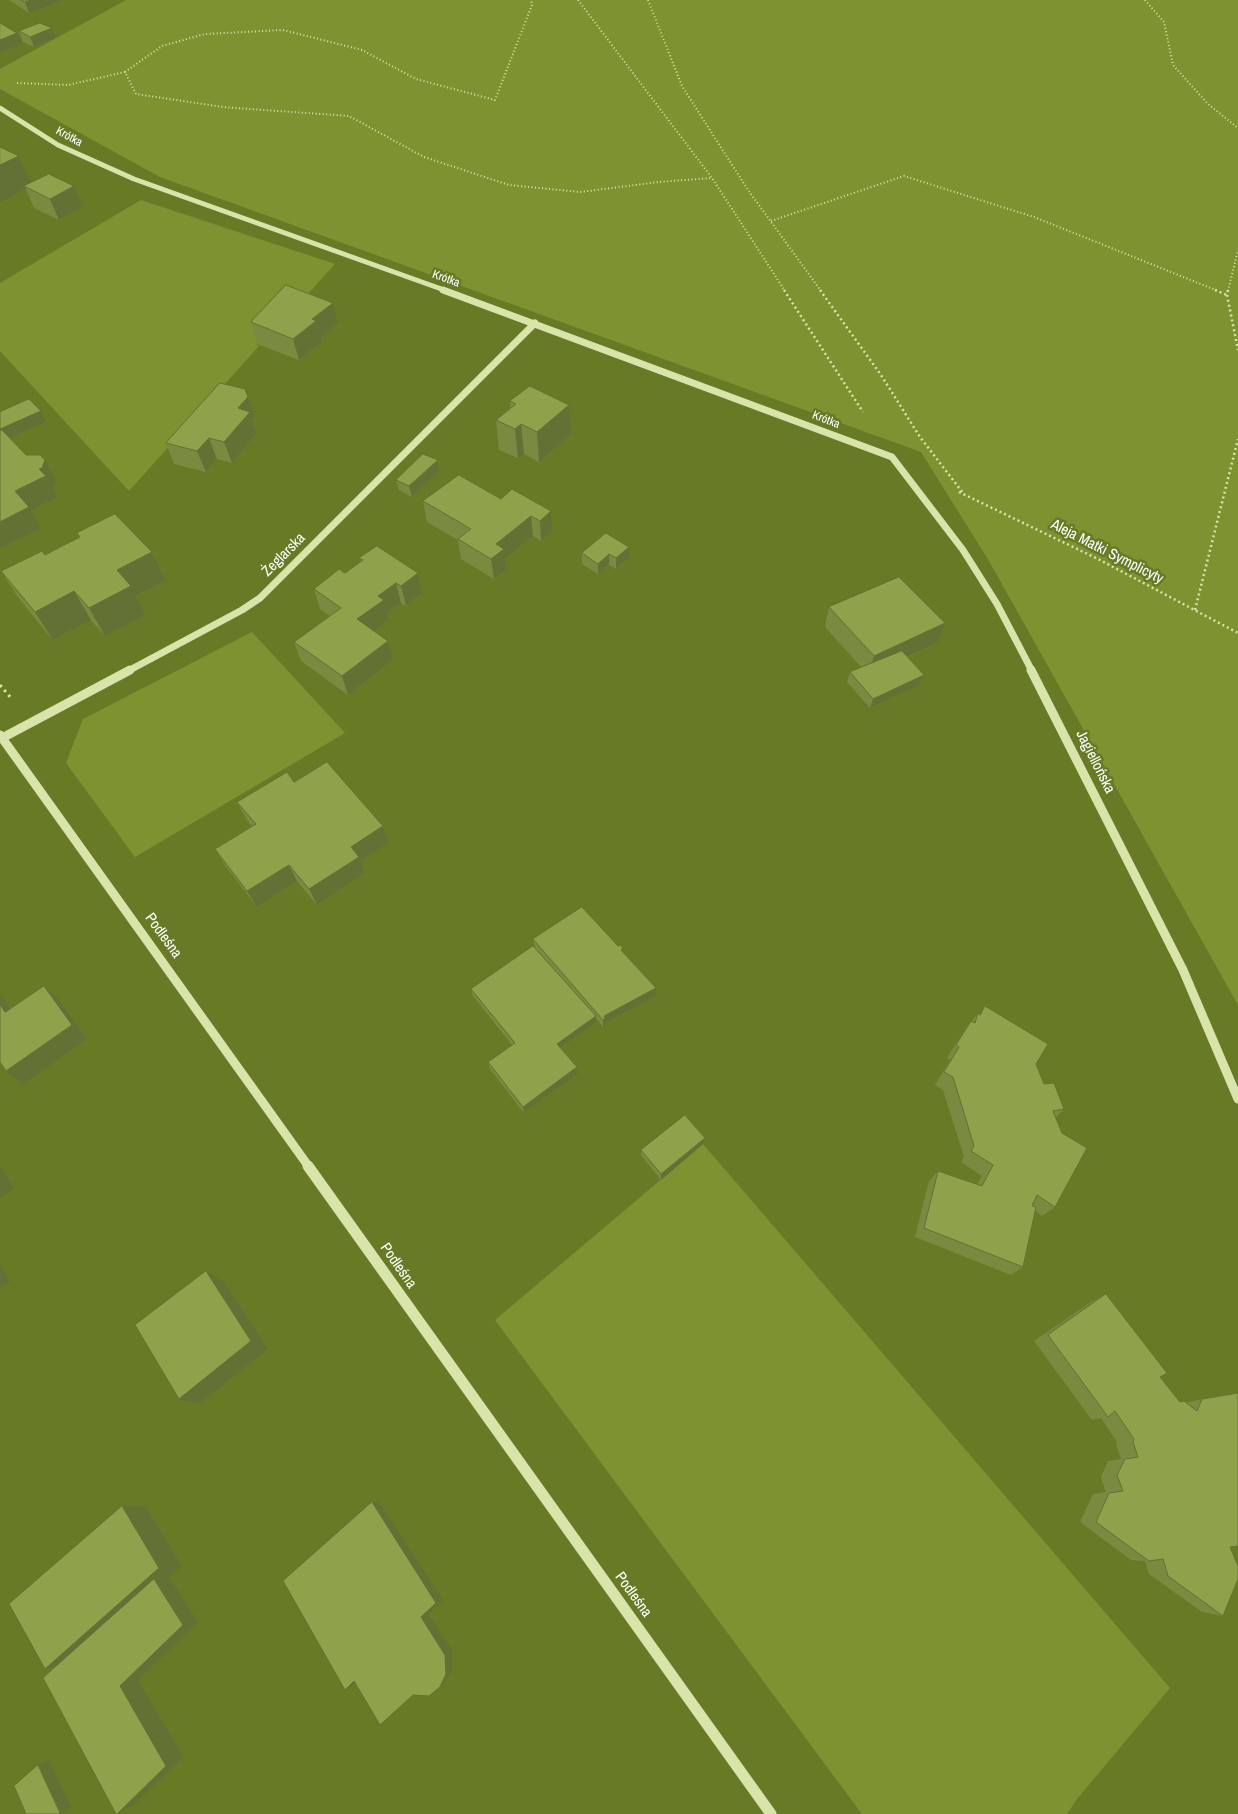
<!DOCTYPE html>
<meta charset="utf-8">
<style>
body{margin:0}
canvas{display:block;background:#677b26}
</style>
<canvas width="1238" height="1814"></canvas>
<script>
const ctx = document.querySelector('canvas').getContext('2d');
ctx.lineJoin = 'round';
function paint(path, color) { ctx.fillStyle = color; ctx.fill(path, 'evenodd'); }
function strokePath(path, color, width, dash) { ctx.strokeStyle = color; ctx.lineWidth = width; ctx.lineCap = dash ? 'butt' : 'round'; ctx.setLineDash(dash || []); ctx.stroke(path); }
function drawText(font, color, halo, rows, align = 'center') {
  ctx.font = font + ' "Archivo Narrow",sans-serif'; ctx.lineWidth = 5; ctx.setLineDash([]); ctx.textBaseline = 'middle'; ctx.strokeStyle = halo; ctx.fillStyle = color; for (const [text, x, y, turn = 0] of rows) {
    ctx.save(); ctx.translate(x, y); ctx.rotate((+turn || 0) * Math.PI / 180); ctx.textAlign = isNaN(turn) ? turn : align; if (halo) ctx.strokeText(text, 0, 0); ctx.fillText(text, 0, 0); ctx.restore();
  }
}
const green = new Path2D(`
 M126 0H1238V1005L989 561 921 452 160 177 0 89V69Z
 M141 200 335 264 297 306 290 304 256 344 259 346 129 491 0 351V283Z
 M252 632 345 733 135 857 66 763 83 719Z
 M703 1144 1170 1688 1077 1799 1067 1814H862L495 1320Z`);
const pathFar2 = new Path2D(`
 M578 0 712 178 785 291
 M648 0 682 86 748 190 821 291
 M1145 0 1164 22 1173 65 1208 104 1238 128
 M125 72 162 46 205 34 283 30 362 50 416 79 495 100 532 5 531 0
 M17 83 68 85 125 72 136 94 223 107 349 116 424 157 509 185 580 192 659 182 711 178
 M771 221 904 176 1034 217 1218 291
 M1228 291 1238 250`);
const pathFar1 = new Path2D(`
 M784 290 863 412
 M820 290 881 375 920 437 963 493
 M1215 290 1227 295
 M1228 290 1227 295 1238 350
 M959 492 1100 560 1238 633
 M1195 610 1238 439`);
const path = new Path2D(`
 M0 685 11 698`);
const minorFar3 = new Path2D(`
 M0 108 58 145 134 179 447 291`);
const minorFar2 = new Path2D(`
 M443 290 892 457 963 550 997 604 1032 671
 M128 671 242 610 260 598 535 323`);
const minorFar1 = new Path2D(`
 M1031 670 1183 970 1238 1099
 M0 735 309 1167
 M2 738 130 670`);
const minor = new Path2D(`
 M308 1166 771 1814`);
const wall = new Path2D(`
 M9 0H65L29 13Z
 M52 28 56 38 34 47 23 42 19 31Z
 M19 156 31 183 83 207 59 220 34 208 26 189 0 203Z
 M251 322 338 324 321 338 322 342 299 360 257 344Z
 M510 401 571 435 539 462 524 454 518 458 499 450 496 420 510 408Z
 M255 418 252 420 257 433 232 463 217 459 206 472 174 464 166 443Z
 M438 460 439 471 412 497 399 490 396 480Z
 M512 489 552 532 541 541 533 536 505 559 507 569 494 579 461 559 458 540 427 522 423 501 501 499Z
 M77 533 152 552 166 581 136 596 146 615 105 636 91 620 53 640 20 600 1 571 45 555 79 538Z
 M629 547V558L616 569 609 565 598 574 582 564V553Z
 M359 558 422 593 406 606 401 603 387 613 389 620 374 631 393 660 348 695 301 661 294 642 330 616 320 609 314 589 345 573 361 562Z
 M829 607 937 643 908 657 924 675 920 685 870 708 847 682 850 672 862 668 825 627Z
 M294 782 383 826 389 843 361 861 365 873 317 905 297 881 257 907 225 865 215 849 252 826 247 820 237 802Z
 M533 939 623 952 656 988V996L605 1023V1025L603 1027 596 1018V1023L561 1048 578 1074 524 1113 490 1069 488 1062 512 1045 473 996 471 989 535 947Z
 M978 1013 1036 1064 1044 1084 1064 1109 1056 1117 1055 1207 1042 1216 1035 1211 1023 1267 1011 1275 915 1237 929 1181 938 1171 977 1185 982 1176 961 1162 964 1157 943 1090 935 1085 950 1060 947 1058 962 1034 971 1021H972Z
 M703 1144 661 1180 641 1155V1150Z
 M1106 1294 1160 1377 1180 1402 1186 1403 1202 1399 1230 1547 1223 1616 1202 1612 1149 1574 1145 1561 1131 1560 1080 1522 1093 1494 1106 1492 1101 1477 1108 1461 1121 1459 1116 1444 1117 1442 1101 1418 1092 1420 1034 1341 1091 1302Z`);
const shadedWall = new Path2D(`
 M31 0H65L29 13 25 2Z
 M52 28 56 38 34 47 30 37Z
 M17 33 22 44 0 52V40Z
 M19 156 33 186H24L26 189 0 203V165Z
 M74 186 83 207 59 220 50 199Z
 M333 303 338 324 321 338 322 342 299 360 293 339 312 319Z
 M248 397 255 418 252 420 257 433 232 463 224 442 238 408Z
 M569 405 571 435 539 462 537 432Z
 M41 411 46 422 0 442V429Z
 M521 424 524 454 518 458 515 429Z
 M209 438 217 459 206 472 197 451Z
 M45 460 56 481 53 489 58 497 31 510 41 528 0 548V522L15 491 39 469Z
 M438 460 439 471 412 497 409 486Z
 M551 511 552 532 541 541 540 521Z
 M531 516 533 536 505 559 507 569 494 579 491 559 496 544Z
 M629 547V558L616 569V558Z
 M152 552 166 581 136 596 146 615 105 636 89 608 117 570Z
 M609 554V565L598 574V564Z
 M418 573 422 593 406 606 401 586Z
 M396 583 401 603 387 613 389 620 363 639 357 619 378 596Z
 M74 591 91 620 53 640 35 612Z
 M945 623 937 643 868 675 874 656Z
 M388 641 393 660 348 695 342 676Z
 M924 675 920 685 870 708 873 699Z
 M383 826 389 843 361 861 365 873 317 905 309 889 351 847Z
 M289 865 297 881 257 907 247 891Z
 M44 986 59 1000 87 1039 23 1084 6 1071Z
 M656 988V996L605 1023V1025L603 1027V1020L604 1016Z
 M0 995 3 997 22 1026 5 1012 0 1004Z
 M596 1016V1023L558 1050 557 1044Z
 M577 1067 578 1074 524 1113 523 1107Z
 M705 1138 703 1144 661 1180V1174Z
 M0 1166 14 1188 0 1198Z
 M0 1264 10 1281 0 1288Z
 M206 1271 224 1282 268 1349 199 1404 179 1399Z
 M372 1502 380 1503 443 1600 428 1614 452 1650V1669L446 1681 440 1687 421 1617Z
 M122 1506 146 1507 182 1566 169 1577 198 1622 138 1680 183 1757 135 1804 117 1814 74 1662 45 1669Z
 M364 1675 355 1684 345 1690 354 1681Z
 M49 1760 71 1807 63 1814H59L38 1765Z`);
const building = new Path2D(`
 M21 0H31L25 2Z
 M0 23 17 33 0 40Z
 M40 23 52 28 30 37 19 31Z
 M0 147 19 156 0 165Z
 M49 174 74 186 50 199 24 186Z
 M286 285 333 303 312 319 316 321 293 339 251 322Z
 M220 383 245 389 248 397 238 408 250 412 224 442 209 438 197 451 166 443Z
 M530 386 569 405 537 432 521 424 515 429 496 420 516 404 510 401Z
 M29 399 41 411 0 429V412Z
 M2 430 26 455H40L45 460 42 468 39 469 46 476 15 491 29 507 0 522V431Z
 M423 454 438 460 409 486 396 480Z
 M459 475 501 499 512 489 551 511 540 521 531 516 496 544 504 549 491 559 458 539 471 529 423 501Z
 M115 514 152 552 117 570 131 586 89 608 74 591 35 612 1 571 42 551 45 555 62 546 80 537 77 533Z
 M606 533 629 547 616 558 609 554 598 564 582 553Z
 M377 546 418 573 401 586 396 583 378 596 384 600 357 619 388 641 342 676 294 642 341 608 314 589 339 569 345 573 363 560 359 558Z
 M899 577 945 623 874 656 829 607Z
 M902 651 924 675 873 699 850 672Z
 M327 762 383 826 351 847 359 857 309 889 289 865 247 891 215 849 256 824 237 802 287 772 294 782Z
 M582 907 618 946 620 945 623 948 621 950 656 988 604 1016 605 1018 603 1020 533 939Z
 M533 946 596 1016 557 1044 577 1067 523 1107 488 1062 515 1043 471 989Z
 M44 986 72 1025 6 1071 0 1062V1004L5 1012Z
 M985 1006 1048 1044 1036 1064 1044 1084 1054 1083 1064 1109 1053 1111 1062 1133 1087 1148 1055 1207 1037 1195 1032 1206 1036 1207 1023 1267 924 1228 938 1171 982 1186 993 1165 971 1151 974 1146 953 1077 944 1072 959 1047 956 1045 971 1021 975 1023 978 1013 980 1015Z
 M685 1115 705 1138 661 1174 641 1150Z
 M206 1271 251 1341 179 1399 135 1325Z
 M1106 1294 1167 1373 1160 1377 1180 1402 1184 1401 1197 1411 1202 1399 1238 1393V1546L1230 1547 1238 1566V1579L1223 1616 1168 1576 1163 1559 1149 1561 1096 1522 1109 1493 1123 1491 1117 1475 1125 1459 1138 1457 1133 1442 1134 1439 1115 1411 1108 1417 1048 1335Z
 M372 1502 436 1603 421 1617 445 1655 446 1674 440 1687 429 1696 413 1695 380 1725 354 1681 345 1690 283 1581Z
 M122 1506 159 1568 45 1669 9 1604Z
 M154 1579 183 1625 120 1686 166 1766 117 1814H116L43 1678Z
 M38 1765 60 1813 59 1814H26L14 1786Z`);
const farStreetnames = [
 ["Krótka",69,137,29],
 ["Krótka",446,279,20],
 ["Krótka",826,420,21]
];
const streetNames = [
 ["Aleja Matki Symplicyty",1107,552,27],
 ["Żeglarska",284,555,-45],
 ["Jagiellońska",1095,762,63],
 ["Podleśna",163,936,54],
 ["Podleśna",398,1266,55],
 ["Podleśna",633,1595,54]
];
paint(green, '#7d9231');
strokePath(pathFar2, '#d8e4aa', 2, [1, 2.5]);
strokePath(pathFar1, '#d8e4aa', 2.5, [2, 3]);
strokePath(path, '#d8e4aa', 3, [2.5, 4]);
strokePath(minorFar3, '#d8e4aa', 5);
strokePath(minorFar2, '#d8e4aa', 7);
strokePath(minorFar1, '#d8e4aa', 9);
strokePath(minor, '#d8e4aa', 11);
paint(wall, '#7a8a40');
paint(shadedWall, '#637134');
paint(building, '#8ea14b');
strokePath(building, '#637134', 1);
drawText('12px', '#fff', '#677b26', farStreetnames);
drawText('15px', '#fff', '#677b26', streetNames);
</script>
